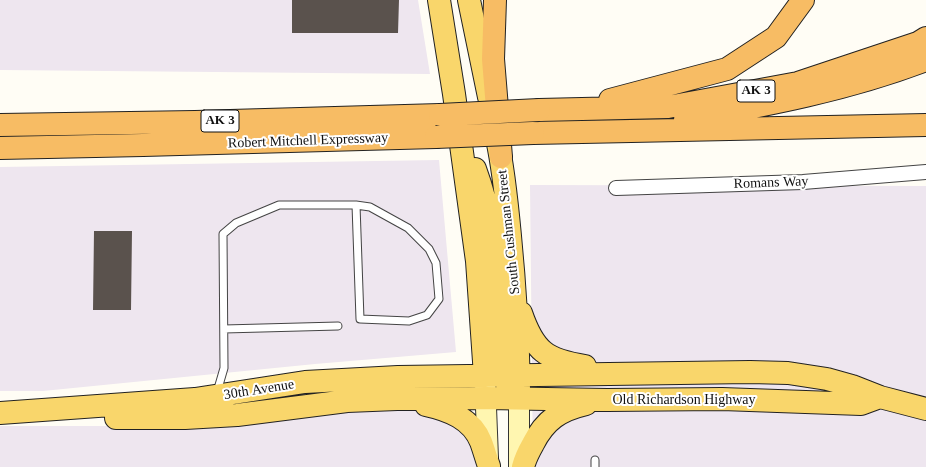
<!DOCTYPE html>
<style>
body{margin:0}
canvas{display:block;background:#fffdf5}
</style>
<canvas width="926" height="467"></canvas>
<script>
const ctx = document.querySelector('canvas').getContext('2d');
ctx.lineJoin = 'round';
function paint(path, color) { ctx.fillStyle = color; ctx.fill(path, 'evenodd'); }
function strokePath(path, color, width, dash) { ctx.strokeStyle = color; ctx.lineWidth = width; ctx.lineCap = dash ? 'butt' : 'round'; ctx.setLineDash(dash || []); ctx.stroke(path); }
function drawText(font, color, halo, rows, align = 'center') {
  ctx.font = font + ' "Times New Roman",serif'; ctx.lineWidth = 4; ctx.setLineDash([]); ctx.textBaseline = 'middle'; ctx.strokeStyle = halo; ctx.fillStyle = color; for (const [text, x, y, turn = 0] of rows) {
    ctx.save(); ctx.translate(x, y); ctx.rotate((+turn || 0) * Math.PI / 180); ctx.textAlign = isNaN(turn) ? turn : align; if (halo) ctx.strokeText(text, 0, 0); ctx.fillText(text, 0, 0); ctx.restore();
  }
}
const industrial = new Path2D(`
 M0 0H418L430 74 0 70Z
 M439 160 456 352 315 364 43 391H0V167Z
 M530 185 926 186V467H533Z
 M425 408 466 429 479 467H0V426H112L322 411Z`);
const building = new Path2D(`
 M292 0H399L398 33H292Z
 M94 231H132L131 310H93Z`);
const service = new Path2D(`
 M224 329 338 326
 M217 392 224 368 223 234 236 223 279 205H356L360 319 409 321 427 315 439 299 436 263 429 249 408 228 370 207 356 205
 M595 467V460`);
const minor = new Path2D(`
 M616 188 803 182 926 172`);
const secondary = new Path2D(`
 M485 382 488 458
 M519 398V467`);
const primary = new Path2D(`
 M439 0 454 94 477 261 485 376
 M469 0 489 97
 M497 139C504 171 507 204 510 236 515 287 518 338 519 389
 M475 169C482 188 487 206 490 226L504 376 509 388
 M521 313C534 351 546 360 585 366
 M426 405C449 410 472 419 481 442 484 450 486 458 489 466
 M0 413 195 399 305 382 398 377 750 372 788 373 827 379 852 386 880 397 926 409
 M116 418H185L237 415 347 401 397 399 486 398 607 400 722 399 861 404 880 397
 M523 467C525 459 529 451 533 444 545 420 560 410 586 404`);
const trunk = new Path2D(`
 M495 0 493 59 501 157
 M610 100 727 69 776 37 803 0
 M539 110 668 107 798 83 918 43 926 38
 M685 120C767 105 848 90 926 60
 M0 125 195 122 440 115
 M533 133 926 125
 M0 148 143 145 436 137`);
const trunkBridge = new Path2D(`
 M440 115 539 110
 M436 137 533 133`);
const shields = [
 [756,91,38],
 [220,121,38]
];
const shieldNames = [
 ["AK 3",756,91],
 ["AK 3",220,121]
];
const streetNames = [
 ["Robert Mitchell Expressway",308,141,-2],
 ["Romans Way",771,183,-2],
 ["South Cushman Street",509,232,-96],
 ["30th Avenue",259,390,-9],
 ["Old Richardson Highway",684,400]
];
paint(industrial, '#eee6ef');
paint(building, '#5a524d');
strokePath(service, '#444', 9);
strokePath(minor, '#444', 16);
strokePath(secondary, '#333', 22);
strokePath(primary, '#222', 24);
strokePath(trunk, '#222', 24);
strokePath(service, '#fff', 7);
strokePath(minor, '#fff', 14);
strokePath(secondary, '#fff6b0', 20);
strokePath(primary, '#f9d66b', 22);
strokePath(trunk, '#f7bc64', 22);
strokePath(trunkBridge, '#222', 24, []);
strokePath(trunkBridge, '#f7bc64', 22);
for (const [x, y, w] of shields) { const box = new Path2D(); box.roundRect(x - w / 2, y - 11, w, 22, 3); ctx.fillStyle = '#fff'; ctx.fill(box); strokePath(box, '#111', 1); }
drawText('bold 13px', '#111', null, shieldNames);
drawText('14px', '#111', '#fff', streetNames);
</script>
